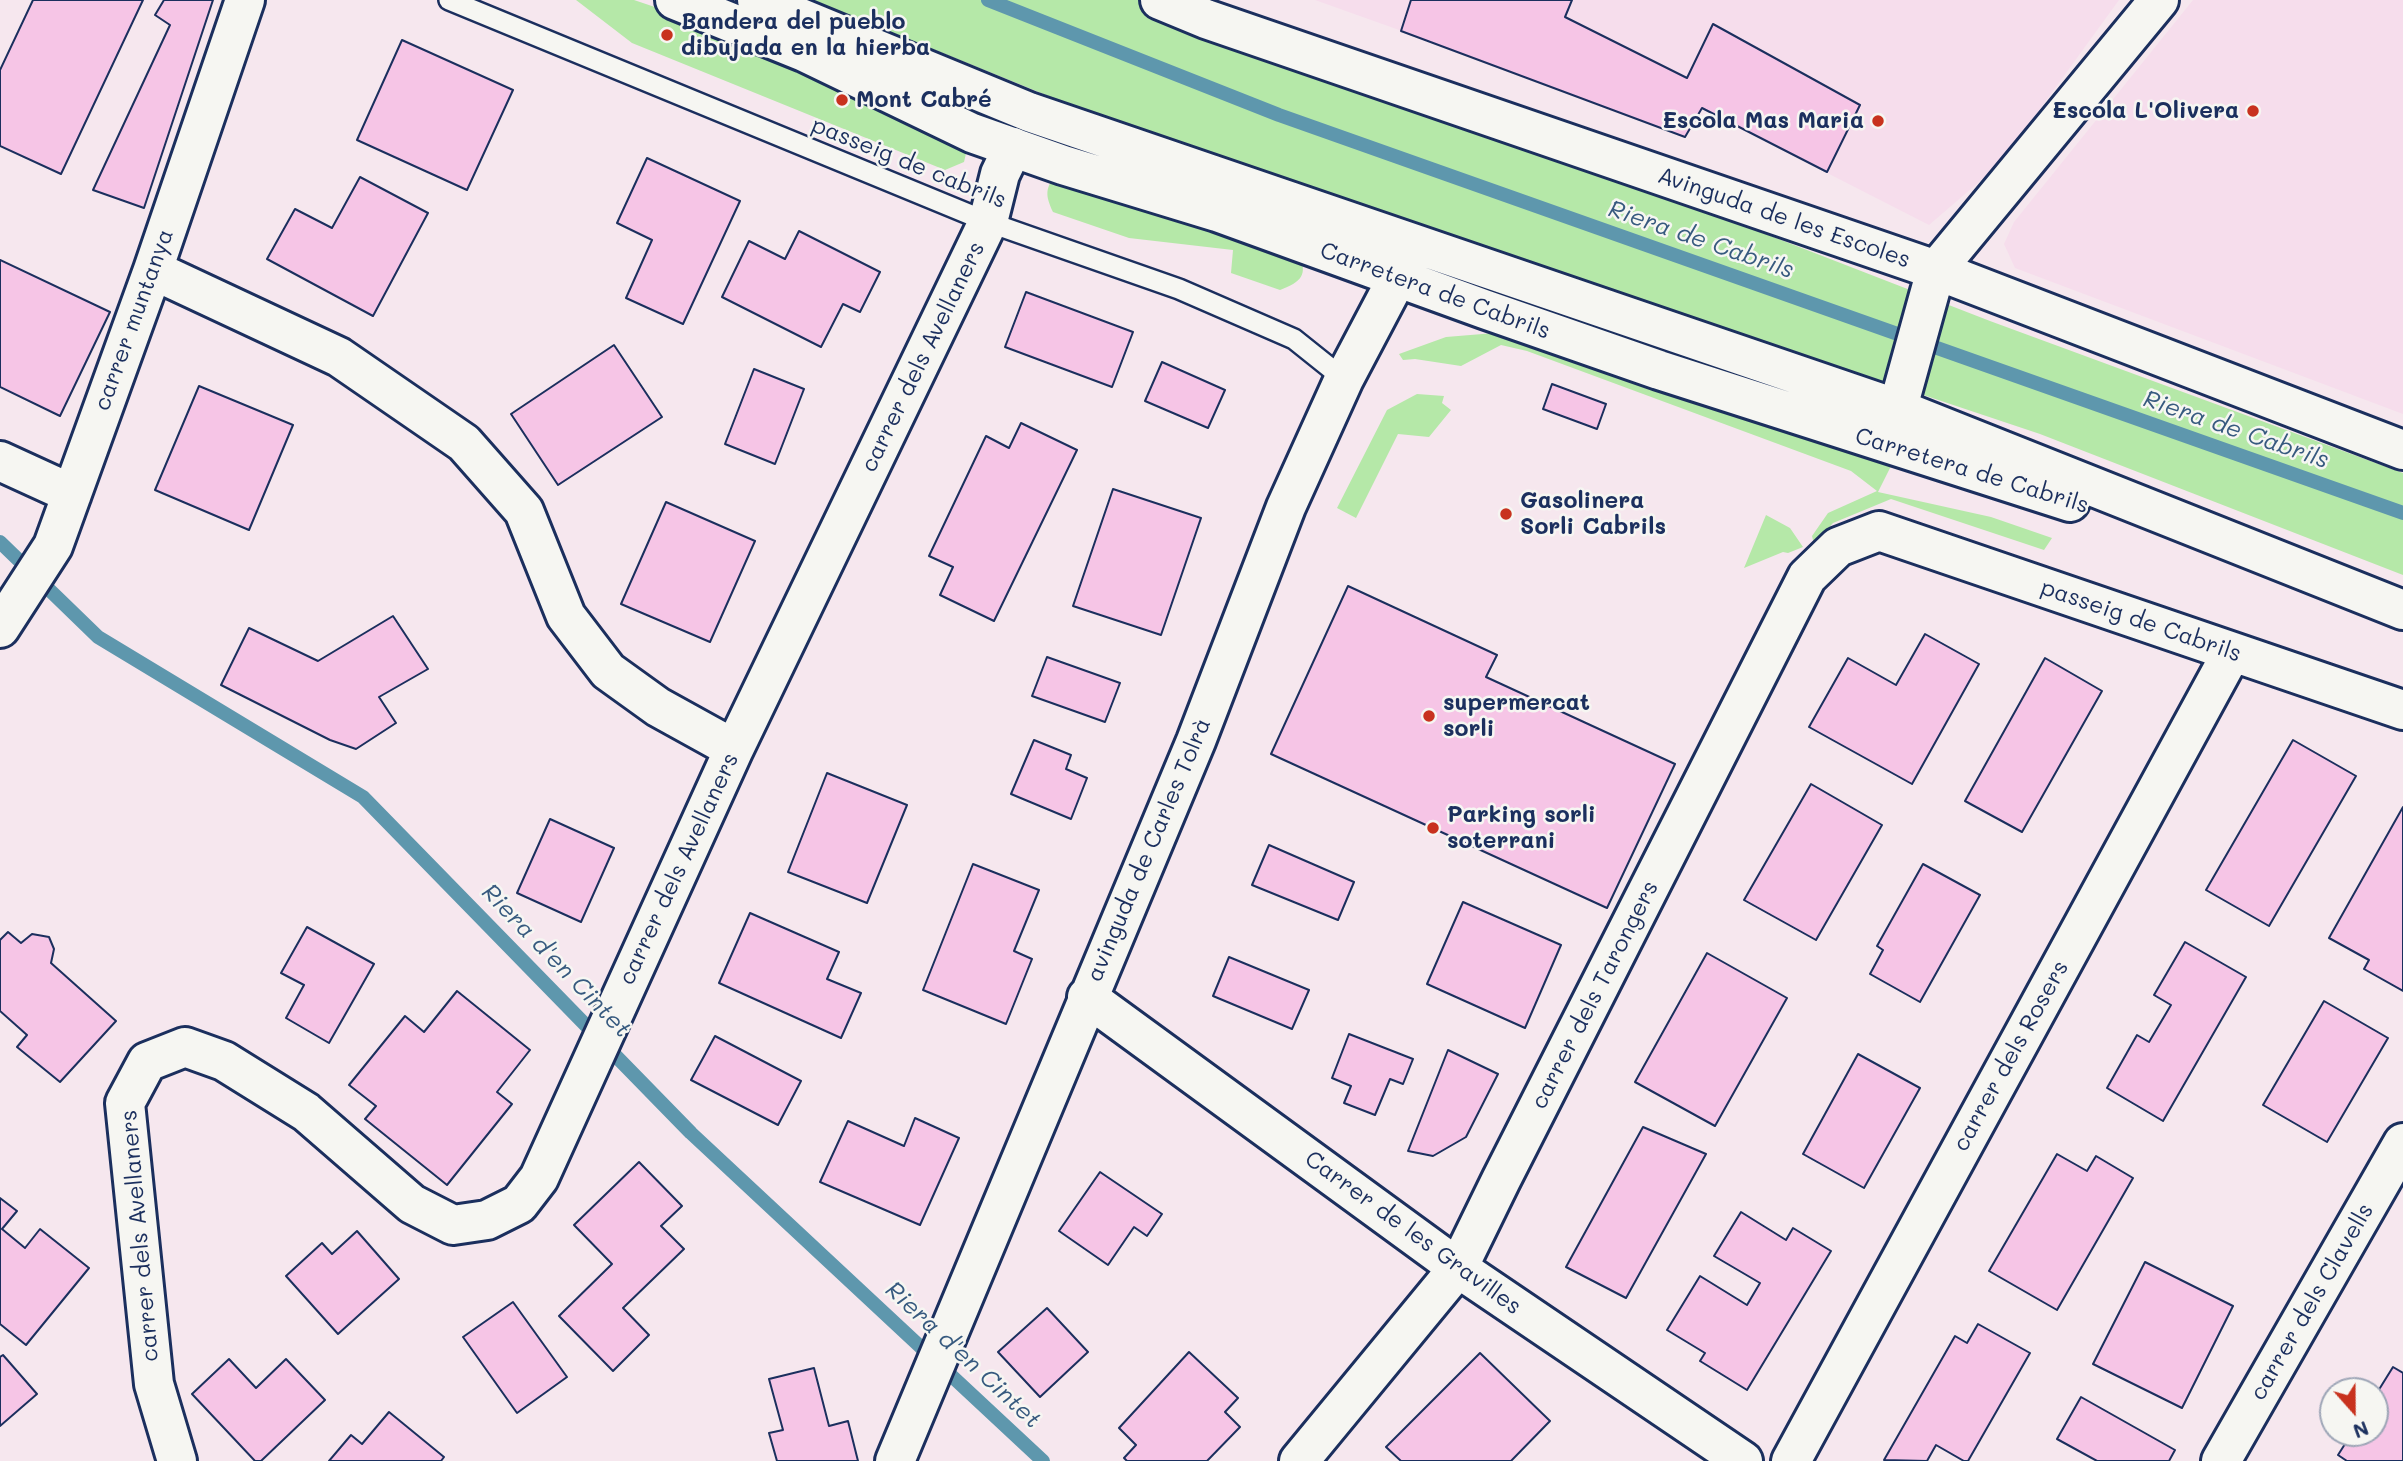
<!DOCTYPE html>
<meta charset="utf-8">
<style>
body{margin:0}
#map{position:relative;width:2403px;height:1461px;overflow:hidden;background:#f6e7ee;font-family:Mali,sans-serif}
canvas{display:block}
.north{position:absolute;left:2319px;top:1377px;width:70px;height:70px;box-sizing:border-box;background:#f6f6f2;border:2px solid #9ea6b7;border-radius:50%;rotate:159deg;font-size:19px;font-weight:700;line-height:28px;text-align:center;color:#1b2f5e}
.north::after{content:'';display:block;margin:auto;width:24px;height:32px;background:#c8321e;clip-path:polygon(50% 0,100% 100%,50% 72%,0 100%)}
</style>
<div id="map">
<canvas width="2403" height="1461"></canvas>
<div class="north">N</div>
</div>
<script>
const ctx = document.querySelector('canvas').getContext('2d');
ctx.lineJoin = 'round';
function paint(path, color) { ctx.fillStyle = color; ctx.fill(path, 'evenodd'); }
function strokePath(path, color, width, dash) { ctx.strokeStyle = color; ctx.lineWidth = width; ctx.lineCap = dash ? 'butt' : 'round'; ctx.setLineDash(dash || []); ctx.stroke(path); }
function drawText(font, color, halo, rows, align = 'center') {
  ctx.font = font + ' Mali,sans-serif'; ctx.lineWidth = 5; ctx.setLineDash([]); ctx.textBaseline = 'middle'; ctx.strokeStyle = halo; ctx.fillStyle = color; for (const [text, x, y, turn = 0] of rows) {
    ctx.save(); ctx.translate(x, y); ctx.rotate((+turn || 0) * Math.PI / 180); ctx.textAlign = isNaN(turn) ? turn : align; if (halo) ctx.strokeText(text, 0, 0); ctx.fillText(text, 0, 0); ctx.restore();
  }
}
const built = new Path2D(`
 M1315 0H2119L2000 164 1929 225 1700 108 1696 107 1688 133Z
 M2193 0H2403V414L2015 268 2004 244 2014 222Z`);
const green = new Path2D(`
 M576 0H634L732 33 968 145 964 162 945 170 632 43Z
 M812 0H1138L1206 28 1727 219 1990 321 2403 473V575L2040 434 1137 132Z
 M1057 173 1298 253C1309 275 1301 282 1280 290L1231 273 1233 250 1129 238 1053 212C1045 195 1045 188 1057 173Z
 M1507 332 1894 460 1878 492 1991 517 2052 538 2044 550 1891 499 1833 523 1814 544 1812 536 1828 513 1877 491 1851 471 1527 351 1501 345 1461 366 1415 359 1403 360 1399 354 1446 337Z
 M1417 394 1444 396 1442 403 1451 410 1429 437 1398 434 1356 518 1337 508 1387 410Z
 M1766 515 1790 528 1803 547 1788 553 1783 552 1744 568Z`);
const stream = new Path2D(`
 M988 0 1279 115 2403 513
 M0 542 98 637 363 797 691 1133 1043 1461`);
const building = new Path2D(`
 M33 0H143L61 174 0 146V70Z
 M164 0H213L144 208 93 190 170 25 155 15Z
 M1411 0H1572L1565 17 1687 78 1713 24 1860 105 1827 172 1702 108 1685 137 1401 31Z
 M402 40 513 90 467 190 357 140Z
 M647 158 740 201 683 324 626 298 652 240 617 223Z
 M360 177 428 213 373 316 267 259 295 209 332 228Z
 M799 231 880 272 860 312 843 304 821 347 722 297 749 241 785 259Z
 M0 260 110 312 60 416 0 387Z
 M1026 292 1133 332 1112 387 1005 347Z
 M614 345 662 417 558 485 511 414Z
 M1162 362 1225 390 1208 428 1145 401Z
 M754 369 804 389 775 464 725 444Z
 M1552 384 1606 404 1597 429 1543 409Z
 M199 386 293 425 249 530 155 490Z
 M1021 423 1077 450 994 621 940 595 953 567 929 556 986 436 1009 448Z
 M1113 489 1201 518 1161 635 1073 606Z
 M666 502 755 541 710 642 621 604Z
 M1348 586 1497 655 1486 677 1675 764 1607 908 1271 754Z
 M393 616 428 669 379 697 396 723 356 749 330 740 221 685 249 628 318 661Z
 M1925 634 1979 664 1912 784 1809 727 1848 658 1896 685Z
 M1047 657 1120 683 1105 722 1032 696Z
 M2045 658 2102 691 2022 832 1965 801Z
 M1034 740 1071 755 1066 769 1087 778 1071 819 1011 794Z
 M2293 740 2356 776 2269 926 2206 890Z
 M827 773 907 805 867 903 788 872Z
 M1811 784 1882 825 1816 940 1744 900Z
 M2403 807V991L2364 969 2369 960 2329 938Z
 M550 819 614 848 581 922 517 893Z
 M1269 845 1354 882 1338 920 1252 885Z
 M973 864 1039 890 1014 951 1032 959 1006 1024 923 990Z
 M1923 864 1980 895 1920 1002 1870 974 1883 950 1877 946Z
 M1463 902 1561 945 1525 1028 1427 984Z
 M750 913 839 952 827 979 861 993 841 1038 719 983Z
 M307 927 374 964 329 1043 286 1018 304 985 281 973Z
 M8 932 21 943 32 934 49 937 54 949 51 963 116 1021 60 1082 17 1047 27 1035 0 1011V940Z
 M2185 942 2246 977 2163 1121 2107 1088 2137 1035 2149 1042 2171 1005 2154 995Z
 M1707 953 1787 998 1715 1126 1635 1082Z
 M1229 957 1309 990 1292 1029 1213 996Z
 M457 991 530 1050 497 1092 512 1104 447 1185 365 1119 376 1106 349 1085 405 1016 424 1032Z
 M2324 1001 2388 1038 2327 1142 2263 1105Z
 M1349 1034 1413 1059 1403 1084 1390 1079 1375 1115 1344 1103 1351 1086 1332 1078Z
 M715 1036 801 1081 778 1125 691 1080Z
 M1448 1050 1498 1074 1466 1137 1433 1156 1408 1151Z
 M1858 1054 1920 1088 1864 1188 1803 1154Z
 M915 1118 959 1138 920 1225 820 1182 848 1121 904 1146Z
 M1643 1127 1706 1154 1626 1298 1566 1267Z
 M2057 1154 2087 1171 2096 1156 2133 1178 2057 1310 1989 1271Z
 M639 1162 682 1206 661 1226 684 1249 623 1308 649 1335 613 1371 559 1316 612 1264 574 1225Z
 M1100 1172 1162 1214 1147 1236 1134 1227 1108 1265 1059 1231Z
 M0 1198 17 1211 2 1229 25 1248 40 1229 89 1268 26 1345 0 1324Z
 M1741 1212 1786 1240 1793 1228 1831 1251 1747 1390 1700 1361 1705 1353 1667 1330 1700 1276 1747 1305 1760 1283 1714 1256Z
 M357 1231 399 1279 338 1334 286 1276 322 1243 332 1254Z
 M2145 1262 2233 1306 2182 1408 2093 1364Z
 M513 1302 567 1377 517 1413 463 1337Z
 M1047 1308 1088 1352 1040 1397 998 1352Z
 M1978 1324 2030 1353 1968 1461H1964L1936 1445 1927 1461 1884 1460 1955 1336 1967 1343Z
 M1189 1352 1238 1398 1225 1412 1240 1427 1207 1461H1127L1124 1458 1136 1445 1119 1428Z
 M1480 1353 1550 1421 1511 1461H1401L1386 1447Z
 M3 1355 37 1394 0 1426V1357Z
 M229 1359 256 1388 286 1359 325 1400 261 1461H255L192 1394Z
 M2393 1367 2403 1373V1461H2347L2338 1455 2352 1433H2375V1396Z
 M814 1368 829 1426 848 1421 858 1461H777L769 1433 783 1430 769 1379Z
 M2081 1397 2175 1450 2169 1461H2097L2057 1439Z
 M389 1412 444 1457 441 1461H329L351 1435 362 1444Z`);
const lane = new Path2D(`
 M449 0 988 222 1179 289 1294 339 1344 379`);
const street = new Path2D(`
 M1160 0 1206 19 1936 270 2403 450
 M153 270 339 357 464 443 524 511 566 616 608 671 658 707 734 749
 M1889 440 1936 270 2159 0
 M0 461 72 494
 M0 628 53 546 153 270 245 0
 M1087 997 1458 1268 1743 1461
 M177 1461 154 1384 125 1103 147 1062 185 1047 224 1061 306 1112 412 1204 453 1225 487 1220 519 1204 539 1178 734 749 988 222 1000 174 1013 147
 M895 1461 1196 741 1286 507 1344 379 1412 250
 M1299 1461 1458 1268 1501 1180 1807 577 1838 547 1879 531 2403 710
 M1791 1461 2232 652
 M2221 1461 2403 1143`);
const secondary = new Path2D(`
 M675 0 804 52 972 133 1063 165 1217 212 1484 309 1659 370 2070 502
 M757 0 1029 112 1898 409 2403 610`);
const markers = [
 [667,35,7,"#c8321e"],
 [842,100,7,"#c8321e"],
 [2253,111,7,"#c8321e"],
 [1878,121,7,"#c8321e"],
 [1506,514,7,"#c8321e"],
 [1429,716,7,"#c8321e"],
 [1433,828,7,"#c8321e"]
];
const poiNames = [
 ["Bandera del pueblo",681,22],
 ["dibujada en la hierba",681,48],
 ["Mont Cabré",856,100],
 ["Escola L'Olivera",2239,111,"right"],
 ["Escola Mas Maria",1864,121,"right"],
 ["Gasolinera",1520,501],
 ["Sorli Cabrils",1520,527],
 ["supermercat",1443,703],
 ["sorli",1443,729],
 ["Parking sorli",1447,815],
 ["soterrani",1447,841]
];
const streetNames = [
 ["passeig de cabrils",909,163,22],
 ["Avinguda de les Escoles",1784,218,19],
 ["Carretera de Cabrils",1435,291,20],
 ["carrer muntanya",134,320,-70],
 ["carrer dels Avellaners",923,357,-64],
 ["Carretera de Cabrils",1972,471,17],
 ["passeig de Cabrils",2141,621,19],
 ["avinguda de Carles Tolrà",1149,850,-67],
 ["carrer dels Avellaners",679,869,-65],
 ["carrer dels Tarongers",1595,995,-63],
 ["carrer dels Rosers",2011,1056,-61],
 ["Carrer de les Gravilles",1413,1233,36],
 ["carrer dels Avellaners",140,1236,-95],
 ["carrer dels Clavells",2312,1302,-60]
];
const waterNames = [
 ["Riera de Cabrils",1701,240,19],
 ["Riera de Cabrils",2236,430,19],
 ["Riera d'en Cintet",556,961,46],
 ["Riera d'en Cintet",963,1355,43]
];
paint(built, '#f6ddec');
paint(green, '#b5e8a8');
strokePath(stream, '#5e97ad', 14);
paint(building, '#f6c5e6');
strokePath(building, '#1b2f5e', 2);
strokePath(lane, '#1b2f5e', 24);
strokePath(street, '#1b2f5e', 44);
strokePath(secondary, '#1b2f5e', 44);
strokePath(lane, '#f6f6f2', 19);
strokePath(street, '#f6f6f2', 38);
strokePath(secondary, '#f6f6f2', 38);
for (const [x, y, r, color] of markers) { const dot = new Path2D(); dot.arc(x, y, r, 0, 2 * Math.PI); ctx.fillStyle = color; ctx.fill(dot); strokePath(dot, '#f6f6f2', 2.5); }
drawText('bold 23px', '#1b2f5e', '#f6f6f2', poiNames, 'left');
drawText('23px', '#1b2f5e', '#f6f6f2', streetNames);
drawText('italic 24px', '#375a7f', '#f6f6f2', waterNames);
</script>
